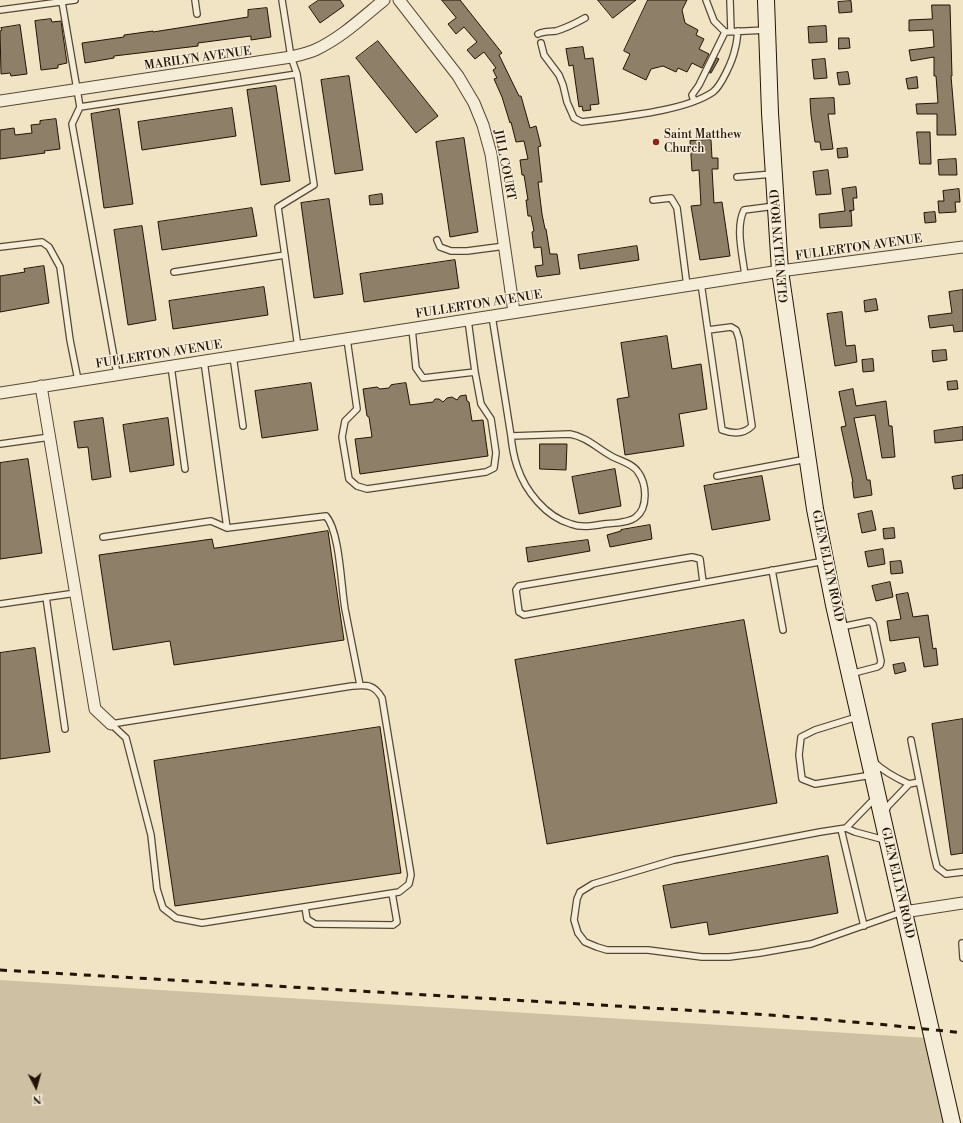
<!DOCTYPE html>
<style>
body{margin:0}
#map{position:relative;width:963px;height:1123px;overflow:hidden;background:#f1e4c4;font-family:"Libre Bodoni",serif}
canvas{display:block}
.north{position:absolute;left:16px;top:1067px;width:40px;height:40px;-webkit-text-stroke:3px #f6edd9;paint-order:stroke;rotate:174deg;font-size:11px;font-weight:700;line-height:16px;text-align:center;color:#231304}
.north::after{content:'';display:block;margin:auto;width:14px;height:18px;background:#231304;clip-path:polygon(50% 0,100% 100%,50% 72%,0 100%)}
</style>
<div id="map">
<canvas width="963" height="1123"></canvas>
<div class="north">N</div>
</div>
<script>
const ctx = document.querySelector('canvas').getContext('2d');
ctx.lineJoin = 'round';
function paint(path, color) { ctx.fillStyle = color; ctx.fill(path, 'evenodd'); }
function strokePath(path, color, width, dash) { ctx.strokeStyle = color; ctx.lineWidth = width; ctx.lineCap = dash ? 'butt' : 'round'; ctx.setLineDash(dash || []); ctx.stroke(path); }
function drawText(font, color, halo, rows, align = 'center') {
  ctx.font = font + ' "Libre Bodoni",serif'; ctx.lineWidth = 3; ctx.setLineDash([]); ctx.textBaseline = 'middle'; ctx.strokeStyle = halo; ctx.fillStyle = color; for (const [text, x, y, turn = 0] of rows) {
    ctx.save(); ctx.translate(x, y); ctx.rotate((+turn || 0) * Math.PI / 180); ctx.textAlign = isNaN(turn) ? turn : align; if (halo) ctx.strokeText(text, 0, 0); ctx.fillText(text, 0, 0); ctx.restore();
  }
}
const green = new Path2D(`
 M0 980 928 1038 948 1123H0Z`);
const building = new Path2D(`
 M319 0H340L344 6 320 23 309 7Z
 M442 0H460L502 53 499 55 519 96H521L530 128 536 126 541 146 538 147 542 182H538L542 214 545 229H546L550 254H557L560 274 537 277 535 266 543 265 541 247 534 248 532 232 534 231 531 216H528L526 200H528L524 175H522L520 160 528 159 524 141 516 142 511 122 510 123 502 97 494 79 497 78 493 70 496 68 484 52 475 59 467 50 477 42 464 27 456 34 448 24 456 18Z
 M598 0H636L613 18Z
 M648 0H687L682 10 685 23 698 30 696 35 704 39 699 49 709 54 702 68 692 63 687 72 678 68 676 72 663 66 651 69 646 80 623 69 630 54 624 51Z
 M851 1 852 12 839 13 838 2Z
 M932 5H950L952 76H951L956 135H937V114H917L916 104 938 103 936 76H934V57L911 61 909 50 934 47 933 30 909 31V20L932 19Z
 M267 8 271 37 251 40V36L198 43V46L114 56V58L85 63 82 43 124 37V35L153 31V32L248 17V10Z
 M51 19 52 22 61 21 67 63 58 65V68L41 70 35 21Z
 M20 25 27 74 11 76 10 73 1 74 0 31 2 30 1 28Z
 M826 26 827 42 809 43 808 27Z
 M839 38H849L850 48 839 49Z
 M378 41 438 116 416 133 356 58Z
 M583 47 585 59 593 58 599 104 590 105 591 110 583 111 582 106 579 107 573 65 569 66 566 49Z
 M717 58 719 59 711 73H710Z
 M825 59 827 78 814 79 812 60Z
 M848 72 850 84 839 85 837 73Z
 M349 76 363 170 335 174 321 80Z
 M917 77 918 88 908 89 906 79Z
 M276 86 290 181 261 185 247 90Z
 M834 98 835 114H828L833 149 821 150 820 142H815L811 115 810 99Z
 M232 108 236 136 142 150 138 122Z
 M119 109 133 204 104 208 91 114Z
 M56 119 60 149 44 151 45 153 0 159V130L14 128 15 135 32 133 31 125 40 124V121Z
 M917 132H930L931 164H920Z
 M464 138 478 232 450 237 436 142Z
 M711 140 712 158H718V169H712L714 203 722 202 730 256 700 260 691 206 701 205 699 170 692 171 690 141Z
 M847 148 848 157 838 158 837 149Z
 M956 159 957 175H939L938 160Z
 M828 170 831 194 816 195 813 172Z
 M856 187 857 198H853L854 210 849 211H851L852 226 820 228 819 214 845 211 842 189Z
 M959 189 960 202H955L956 212 939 213 938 201H944L943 191Z
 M382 194 383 204 370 205 369 196Z
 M329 199 343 294 314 298 301 203Z
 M252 208 257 236 162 250 158 222Z
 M935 212 936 222 925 223 924 213Z
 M142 226 156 320 128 325 114 230Z
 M637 246 639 260 580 269 578 255Z
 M455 260 459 288 364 302 360 274Z
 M44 266 49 303 0 312V276L25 272 24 269Z
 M264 287 268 315 173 329 169 301Z
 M963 290V331L954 332 953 325 930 328 928 316 952 313 949 292Z
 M876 299 878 310 865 312 864 301Z
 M842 312 846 346 855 345 857 362 835 366 827 314Z
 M667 336 672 369 701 364 707 409 679 414 684 446 625 455 617 399 629 397 621 343Z
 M946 350 947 360 933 362 932 351Z
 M873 359 874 371 863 372 862 360Z
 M957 381 958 389 948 390 947 382Z
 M311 383 318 430 262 438 255 391Z
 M406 383 410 405 433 402 435 399H439L443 402 447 398 452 397 457 400 460 396 466 395 467 401 469 402 472 421 483 420 488 456 360 474 355 439 372 437 369 417 367 416 363 389 377 387 380 389 389 388 391 385Z
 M853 389 856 406 886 401 889 426H892L895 457 882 458 875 415 854 418 867 480H870L872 495 854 498 852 482H853L841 427 846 426 839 392Z
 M103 418 111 477 92 480 88 447 78 448 74 422Z
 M168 418 174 465 130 472 123 425Z
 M963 427V440L935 443 934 431Z
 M540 444H567L566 470 540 469Z
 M28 459 42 553 0 559V463Z
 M615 469 621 506 579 514 572 477Z
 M963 475V488L954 489 952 477Z
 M762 476 770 520 712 530 704 486Z
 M872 511 876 530 862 533 858 514Z
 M650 525 652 539 610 547 607 535 621 531V530Z
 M894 528 895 538 884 539 883 529Z
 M328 531 344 640 174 665 170 641 113 650 99 555 212 539 214 548Z
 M588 540 590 551 528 562 526 548Z
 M883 549 885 564 868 567 865 552Z
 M901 561 903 573 891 574 890 562Z
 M890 582 893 597 876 601 872 586Z
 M908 593 913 617 928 615 933 649 936 648 938 665 924 667 919 637 890 641 887 621 901 619 896 595Z
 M744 620 777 803 547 844 515 660Z
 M35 648 50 752 0 759V653Z
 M904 663 906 671 895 674 893 665Z
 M963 719V853L951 855 932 724Z
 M380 727 401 873 175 906 154 761Z
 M828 856 838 913 709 935 707 922 671 928 663 886Z`);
const lane = new Path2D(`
 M195 0 197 14
 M282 0 291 57 297 74 314 185 278 207 298 347
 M706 0 714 21 725 32 767 30
 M730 0 731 31
 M62 2 80 107 72 124 117 374
 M0 10 75 0
 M538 34C544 31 550 32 556 31 566 28 576 23 585 18
 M541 43 544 55 559 75 563 85 567 102 574 118 582 122C617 117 684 112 713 92 721 86 733 60 735 49 737 43 737 37 738 31
 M694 101 692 95 699 85 725 32
 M80 107 297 74
 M737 177 773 174
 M653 200 671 198 677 208 687 286
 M437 240 440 247 451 251H467L505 246
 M0 247 42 242 49 247 60 267 70 340 78 380
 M174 272 285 255
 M745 276C743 257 735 228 744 210L775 206
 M701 283 722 430C733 434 744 434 752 426L739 339 736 330 731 327 708 330
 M492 316 511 436C512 446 514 457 517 466 525 491 546 517 571 524 581 528 593 526 604 524 613 523 629 523 636 517 648 508 647 484 638 472 633 464 621 461 613 457 598 449 587 437 570 434L511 436
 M412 329 416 368 423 378 475 372 468 320
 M347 339 357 409 345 421 342 437 349 479 357 486 367 489 486 472 494 468 496 453 491 419 481 404 475 372
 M233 356 243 426
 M171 366 185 469
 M0 444 50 437
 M717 476 807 459
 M227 528 326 516C340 532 341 586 345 609 350 634 355 660 360 685
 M103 537 211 521 227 528 204 361
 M772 570 783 630
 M703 582 700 559 692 557 519 586 516 590 519 612 524 615 825 561
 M46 597 65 729
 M0 604 76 593
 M841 627 870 621 873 624 881 661 880 665 877 667 850 674
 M352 686C367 685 374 684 382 698L411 875 409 884 399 892 202 923 176 918 163 908 157 889 151 835 126 738 111 724Z
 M857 717 815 730 801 737 799 755 802 779 815 784 872 775
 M911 740 934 855 937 867 946 874 963 872
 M874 762C884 772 896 778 909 784
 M876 797 846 828 855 832 885 840
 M885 812 888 806 909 784 919 782
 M846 828 820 832 674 860 593 884 580 892 577 899 574 920 578 933 585 942 597 947 607 950H648L702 957H729L760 953 811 944 902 912
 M841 829 864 926
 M305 907 307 919 315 924 393 925 397 922 392 893
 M963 943H962L963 958`);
const street = new Path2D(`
 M399 0 458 76 474 103 483 125 491 154 514 312
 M0 101 291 57C299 55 308 53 315 50 341 38 362 18 384 0
 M41 386 95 709 111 724
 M0 393 780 271 963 247
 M904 912 963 903`);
const secondary = new Path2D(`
 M766 0 770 113 780 271 815 509 834 605 952 1123`);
const rail = new Path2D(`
 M0 970 770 1015 888 1025 963 1033`);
const markers = [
 [656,142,4,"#8f2418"]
];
const streetNames = [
 ["MARILYN AVENUE",198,59,-8],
 ["JILL COURT",504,165,79],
 ["GLEN ELLYN ROAD",780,246,-95],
 ["FULLERTON AVENUE",859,248,-8],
 ["FULLERTON AVENUE",479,305,-9],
 ["FULLERTON AVENUE",159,355,-9],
 ["GLEN ELLYN ROAD",827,566,78],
 ["GLEN ELLYN ROAD",897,883,77]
];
const poiNames = [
 ["Saint Matthew",664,135],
 ["Church",664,149]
];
paint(green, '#cec0a3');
paint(building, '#8e8068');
strokePath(building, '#231304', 1);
strokePath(lane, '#564734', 8);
strokePath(street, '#564734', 13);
strokePath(secondary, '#231304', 18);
strokePath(lane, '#f6edd9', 5.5);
strokePath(street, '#f6edd9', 11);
strokePath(secondary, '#f6edd9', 16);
strokePath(rail, '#231304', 3, [7, 7]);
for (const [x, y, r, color] of markers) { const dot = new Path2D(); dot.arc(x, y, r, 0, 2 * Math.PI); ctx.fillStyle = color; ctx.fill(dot); strokePath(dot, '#f6edd9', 1.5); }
drawText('12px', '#231304', '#f6edd9', streetNames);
drawText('12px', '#231304', '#f6edd9', poiNames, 'left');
</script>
